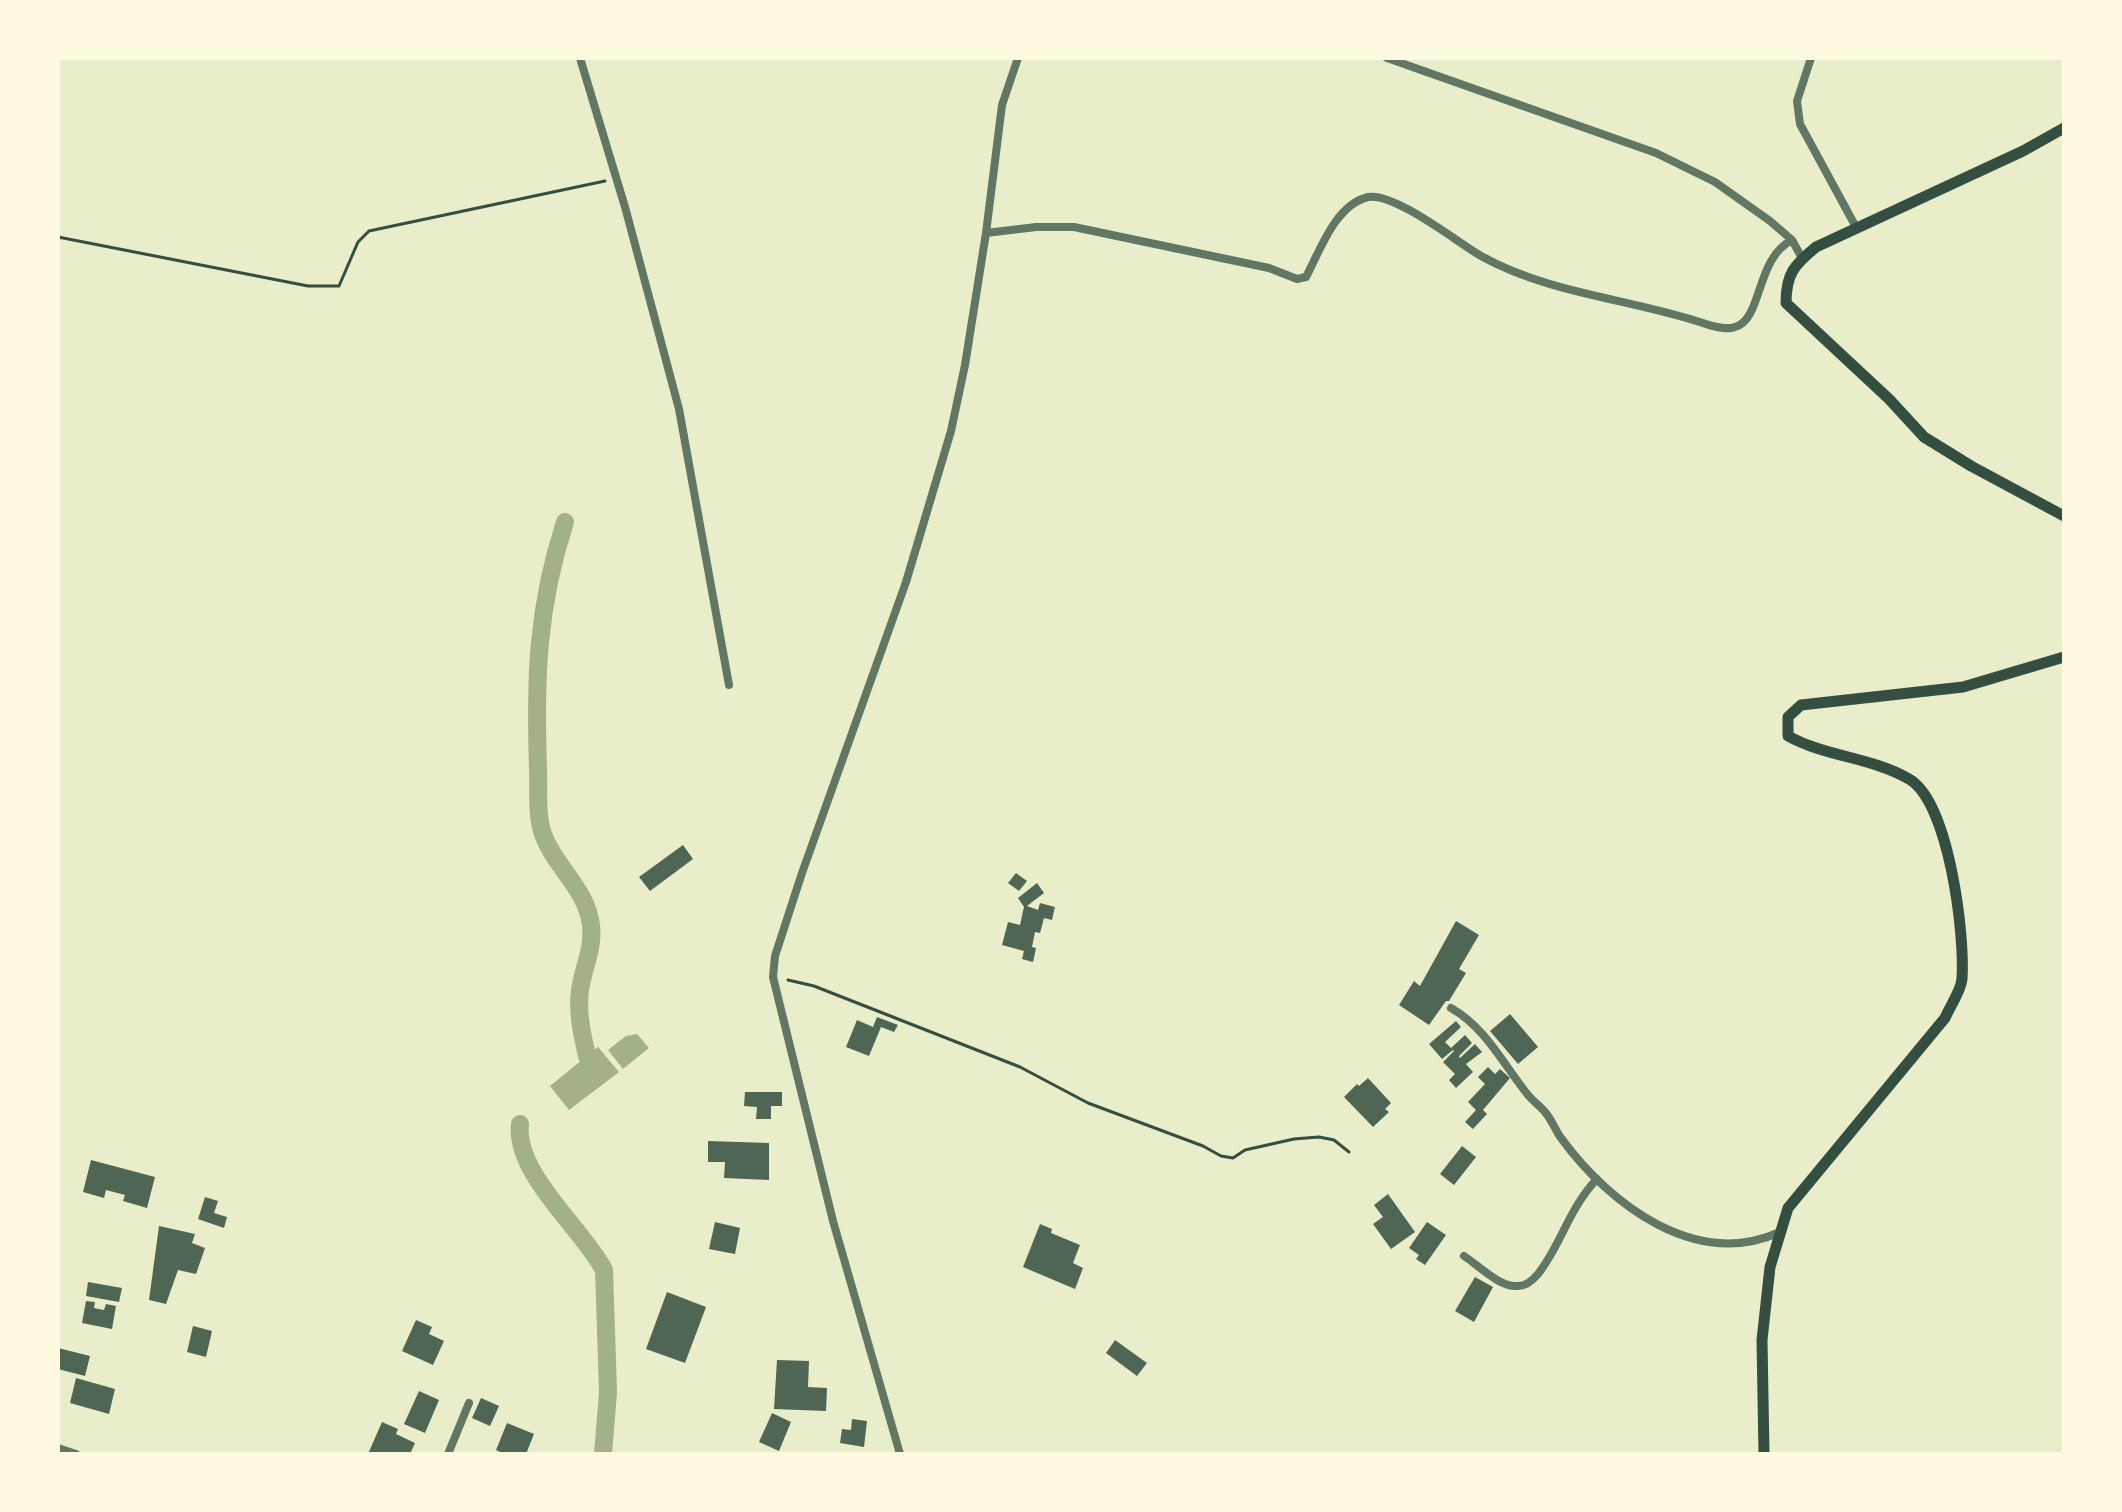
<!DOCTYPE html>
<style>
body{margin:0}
#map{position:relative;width:2122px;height:1512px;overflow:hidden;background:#e9edc9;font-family:"Sofia Sans Condensed",sans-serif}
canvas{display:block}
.frame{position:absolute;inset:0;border:60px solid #fefae0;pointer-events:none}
</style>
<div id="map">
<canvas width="2122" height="1512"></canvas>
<div class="frame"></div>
</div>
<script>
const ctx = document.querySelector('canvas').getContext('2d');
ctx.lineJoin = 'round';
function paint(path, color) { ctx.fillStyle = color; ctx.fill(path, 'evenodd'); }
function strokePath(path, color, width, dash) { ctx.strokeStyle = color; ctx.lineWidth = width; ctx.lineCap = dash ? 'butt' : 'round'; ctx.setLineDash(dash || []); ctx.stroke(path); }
const water = new Path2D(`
 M637 1034 649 1048 623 1069 608 1050 626 1036Z
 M598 1047 619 1072 569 1110 550 1086Z`);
const canal = new Path2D(`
 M565 522C537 608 535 678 538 768 539 789 536 814 543 834 554 866 587 889 591 925 594 948 583 968 580 990 577 1013 582 1033 587 1056
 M520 1124C514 1173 582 1228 604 1270L608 1392 603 1454`);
const building = new Path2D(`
 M683 845 693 859 650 891 639 877Z
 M1016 873 1027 881 1019 891 1008 883Z
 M1037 883 1044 893 1027 906 1038 910 1040 903 1055 907 1052 920 1044 918 1040 933 1035 932 1032 947 1036 948 1033 962 1022 959 1024 951 1002 945 1008 922 1020 925 1024 907 1018 898Z
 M1456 921 1479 935 1459 969 1466 973 1449 1001H1446L1429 1025 1399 1005 1414 981 1420 986Z
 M1510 1014 1538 1047 1518 1064 1490 1031Z
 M877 1017 898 1025 894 1032 881 1027 869 1056 846 1047 857 1020 873 1027Z
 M1456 1021 1461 1027 1445 1042 1451 1048 1465 1035 1472 1043 1459 1056 1460 1058 1475 1044 1482 1052 1466 1064 1473 1072 1456 1088 1449 1080 1455 1074 1443 1062 1454 1051 1453 1050 1442 1059 1429 1044Z
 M1488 1067 1495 1074 1500 1069 1510 1078 1483 1110 1487 1114 1473 1129 1465 1122 1476 1110 1468 1102 1485 1084 1478 1077Z
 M1368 1078 1391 1103 1385 1109 1389 1112 1373 1127 1344 1097 1357 1084 1359 1086Z
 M745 1092H782V1106H771V1119H756L757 1107 744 1106Z
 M708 1141 769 1143V1180L724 1178 725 1162H708Z
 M1462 1146 1476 1157 1454 1185 1440 1174Z
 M91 1160 155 1177 147 1208 123 1201 125 1195 106 1190 104 1198 83 1192Z
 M1388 1194 1415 1232 1391 1249 1373 1224 1383 1217 1374 1205Z
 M205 1197 218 1201 214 1213 227 1217 224 1228 198 1219Z
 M715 1222 740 1228 735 1254 709 1249Z
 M1427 1222 1446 1235 1425 1265 1416 1259 1419 1255 1409 1248Z
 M1040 1224 1052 1229 1051 1233 1080 1245 1073 1263 1083 1268 1075 1289 1023 1267Z
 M159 1226 195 1234 192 1243 205 1248 196 1274 178 1270 166 1304 149 1300Z
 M1475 1277 1493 1287 1474 1322 1455 1311Z
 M88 1282 122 1288 119 1302 86 1296Z
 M667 1292 706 1307 685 1363 646 1349Z
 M86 1301 95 1302 94 1308 104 1310 106 1304 116 1306 112 1329 82 1323Z
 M416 1320 432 1327 429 1334 444 1341 433 1365 402 1351Z
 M193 1326 212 1331 206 1357 187 1352Z
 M1115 1340 1147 1363 1137 1376 1106 1353Z
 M58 1348 90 1356 85 1376 58 1369Z
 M777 1360 809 1361 808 1387 827 1388 826 1411 774 1409Z
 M76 1378 115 1389 109 1414 70 1403Z
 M419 1391 439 1400 425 1433 404 1424Z
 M481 1398 499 1406 490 1426 472 1418Z
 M772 1413 791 1422 779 1451 759 1442Z
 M852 1419 867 1421 864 1447 840 1443 842 1429 851 1430Z
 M382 1422 398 1429 396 1434 415 1443 410 1454H368Z
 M507 1423 534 1434 526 1454H504L496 1450Z`);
const path = new Path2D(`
 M58 237 308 286H339L358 242 369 231 605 181
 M788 980 814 986 1020 1067 1088 1103 1203 1146 1221 1156 1233 1158 1245 1150 1294 1139 1319 1137 1334 1140 1349 1152`);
const minor = new Path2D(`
 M580 58 625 207 679 409 729 685
 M1387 58 1656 153 1715 182 1770 221 1792 240 1802 258
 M1811 58 1797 101 1800 124 1857 229
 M986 233 1036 227H1074L1269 268 1297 279 1306 277C1320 251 1335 205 1368 197 1394 192 1457 242 1481 256 1551 295 1635 299 1709 325 1717 327 1727 330 1735 327 1763 319 1755 259 1792 240
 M1451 1008C1486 1028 1503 1064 1528 1095 1533 1101 1540 1106 1545 1112 1552 1120 1555 1130 1561 1138 1610 1205 1696 1270 1780 1232
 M1464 1256C1478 1265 1500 1288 1518 1286 1526 1286 1533 1280 1538 1274 1561 1245 1569 1208 1597 1179
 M58 1448 76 1454
 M448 1454 469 1403
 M900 1454 833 1221 773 977 775 956 802 873 906 582 951 431 965 365 986 233 1002 105 1018 58`);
const secondary = new Path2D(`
 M2064 128 2023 151 1816 247C1794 265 1786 274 1786 303L1889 399 1924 437 1971 466 2064 516
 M1764 1454 1762 1340 1770 1267 1788 1208 1945 1018C1950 1006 1961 991 1962 979 1965 934 1949 802 1909 779 1871 757 1826 757 1788 736V717L1801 705 1963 687 2064 657`);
paint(water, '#a3b18a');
strokePath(canal, '#a3b18a', 18);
paint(building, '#4f6655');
strokePath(path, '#344e41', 3);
strokePath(minor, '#617663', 8);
strokePath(secondary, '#344e41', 11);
</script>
